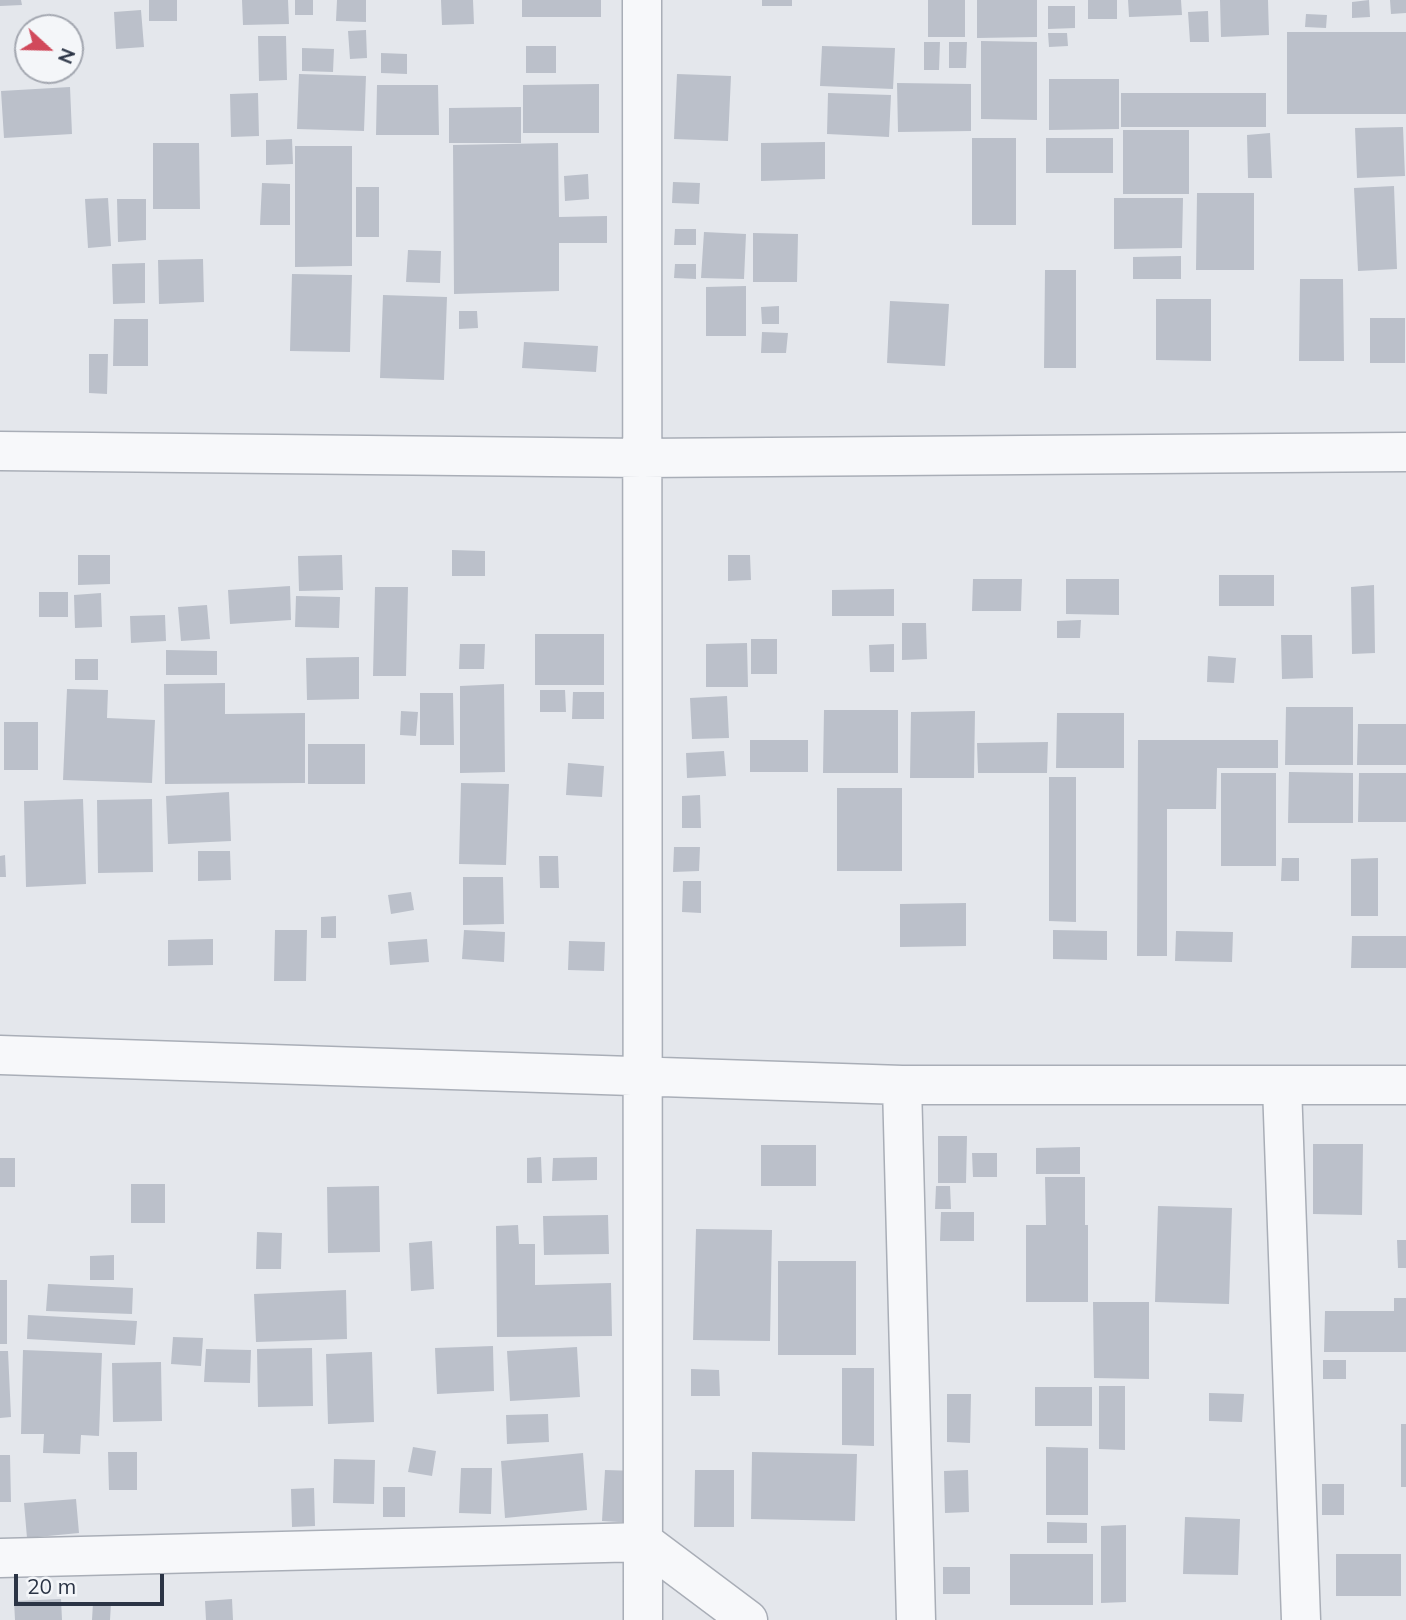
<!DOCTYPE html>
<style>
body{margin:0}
#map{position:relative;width:1406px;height:1620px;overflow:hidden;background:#e4e7ec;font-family:Mulish,sans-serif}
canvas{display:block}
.north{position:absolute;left:14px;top:14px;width:70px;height:70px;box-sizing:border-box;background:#f4f6f9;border:2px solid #a4a8b1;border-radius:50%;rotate:112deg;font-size:19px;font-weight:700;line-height:28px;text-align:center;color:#2b3445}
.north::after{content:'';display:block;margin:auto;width:24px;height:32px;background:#d1495b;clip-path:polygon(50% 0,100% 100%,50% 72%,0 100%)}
.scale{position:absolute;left:14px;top:1574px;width:150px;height:32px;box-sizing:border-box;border:4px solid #2b3445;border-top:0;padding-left:9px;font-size:21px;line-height:24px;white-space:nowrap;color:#2b3445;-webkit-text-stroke:5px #f4f6f9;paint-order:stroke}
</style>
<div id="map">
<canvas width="1406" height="1620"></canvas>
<div class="north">N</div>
<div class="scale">20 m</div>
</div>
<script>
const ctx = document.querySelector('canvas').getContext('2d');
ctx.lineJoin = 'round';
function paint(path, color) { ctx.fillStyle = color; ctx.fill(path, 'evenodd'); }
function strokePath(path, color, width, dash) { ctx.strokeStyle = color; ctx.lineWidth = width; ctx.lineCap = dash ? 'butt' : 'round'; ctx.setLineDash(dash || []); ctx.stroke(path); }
const building = new Path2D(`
 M0 0H21L22 5 0 6Z
 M149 0H177V21H149Z
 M242 0H288L289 24 243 25Z
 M295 0H313V15H295Z
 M337 0H366V22L336 21Z
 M441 0H473L474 24 442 25Z
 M522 0H601V17H522Z
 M762 0H792V6H762Z
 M928 0H965V37H928Z
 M977 0H1037V37L977 38Z
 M1088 0H1117V19H1088Z
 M1128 0H1181L1182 15 1129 17Z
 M1220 0H1268L1269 35 1221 37Z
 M1369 0 1370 17 1352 18V2Z
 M1390 0H1406V13L1391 14Z
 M1048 6H1075V28L1048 29Z
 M141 10 144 47 116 49 114 12Z
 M1208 11 1209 42H1190L1188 12Z
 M1306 14 1327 15 1326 28 1305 27Z
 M366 30 367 58 350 59 348 31Z
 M1287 32H1406V114H1287Z
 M1048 33H1067L1068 46 1049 47Z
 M258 36H286L287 80 259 81Z
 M981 41 1037 42V120L981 119Z
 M924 42H940L939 70H924Z
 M949 42H967L966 68H949Z
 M526 46H556V73H526Z
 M822 46 895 48 893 89 820 86Z
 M302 48 334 49 333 72 302 71Z
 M381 53 407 54V74L381 73Z
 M299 74 366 76 364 131 297 129Z
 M677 74 731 76 728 141 674 139Z
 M1049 79H1119V129L1049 130Z
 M897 83 971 84V131L898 132Z
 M599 84V133H523V85Z
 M377 85H438L439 135H376Z
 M70 87 72 134 4 138 1 91Z
 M258 93 259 136 231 137 230 94Z
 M828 93 891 95 889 137 827 134Z
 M1121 93H1266V127H1121Z
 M521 107V143H449V108Z
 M1403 127 1405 176 1357 178 1355 128Z
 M1123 130H1189V194H1123Z
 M1270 133 1272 178H1248L1247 135Z
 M972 138H1016V225H972Z
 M1046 138H1113V173H1046Z
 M292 139 293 164 266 165V140Z
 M825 142V179L761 181V143Z
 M153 143H199L200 209H153Z
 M558 143 559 217 607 216V243H559V291L454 294 453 145Z
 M295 146H352V266L295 267Z
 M588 174 589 199 565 201 564 176Z
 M673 182 700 183 699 204 672 203Z
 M262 183 290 184V225H260Z
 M1394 186 1397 269 1358 271 1354 188Z
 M356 187H379V237H356Z
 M1197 193H1254V270H1196Z
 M108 198 111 246 88 248 85 199Z
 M1114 198H1183L1182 248 1114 249Z
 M117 199H146V240L118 242Z
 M675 229H696V245H674Z
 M704 232 746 234 744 279 701 278Z
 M753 233 798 234 797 282H753Z
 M408 250 441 251 440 283 406 282Z
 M1181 256V279H1133V257Z
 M203 259 204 302 159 304 158 260Z
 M145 263V303L113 304 112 264Z
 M675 264H696V279L674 278Z
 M1045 270H1076V368H1044Z
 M292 274 352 275 350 352 290 351Z
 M1300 279H1343L1344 361H1299Z
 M746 286V336H706V287Z
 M383 295 447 297 444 380 380 378Z
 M1156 299H1211V361L1156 360Z
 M890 301 949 304 945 366 887 363Z
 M779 306V324H762L761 307Z
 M459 311H477L478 328 459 329Z
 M1370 318H1405V363H1370Z
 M114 319H148V366H113Z
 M762 332 788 333 786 353H761Z
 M524 342 598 346 596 372 522 368Z
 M89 354H108L107 394 89 393Z
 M452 550 485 551V576H452Z
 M78 555H110V584L78 585Z
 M342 555 343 590 299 591 298 556Z
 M728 555H750L751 580 728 581Z
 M1219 575H1274V606H1219Z
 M973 579H1022L1021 611H972Z
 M1066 579H1119V615L1066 614Z
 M1374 585 1375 653 1352 654 1351 587Z
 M290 586 291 620 230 624 228 590Z
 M375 587H408L406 676H373Z
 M894 589V616H832V590Z
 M39 592H68V617H39Z
 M101 593 102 627 75 628 74 595Z
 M296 596 340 597 339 628 295 627Z
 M207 605 210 639 181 641 178 607Z
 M165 615 166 641 131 643 130 616Z
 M1081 620 1080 638H1057V621Z
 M902 623H926L927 659 902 660Z
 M535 634H604V685H535Z
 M1281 635H1312L1313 678 1282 679Z
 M751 639H777V674H751Z
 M747 643 748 687H706V644Z
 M460 644H485L484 669H459Z
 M894 644V672H870L869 645Z
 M166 650 217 651V675H166Z
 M1208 656 1236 658 1234 683 1207 682Z
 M359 657V699L307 700 306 658Z
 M75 659H98V680H75Z
 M225 683V714L305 713V783L165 784 164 684Z
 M504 684 505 772 460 773V686Z
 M67 689 108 690 107 718 155 720 152 783 63 780Z
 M540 690H565L566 712H540Z
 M573 692H604V719H572Z
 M420 693H453L454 745H420Z
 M727 696 729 738 692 739 690 698Z
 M1286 707H1353V765H1285Z
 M824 710H898V773H823Z
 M401 711 418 712 416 736 400 735Z
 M975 711 974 778H910L911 712Z
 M1057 713H1124V768H1056Z
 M4 722H38V770H4Z
 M1358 724H1406V765H1357Z
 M750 740H808V772H750Z
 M1138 740H1278V768H1217L1216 809H1167V956H1137Z
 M1048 742 1047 773H978L977 743Z
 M308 744H365V784H308Z
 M724 751 726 776 687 778 686 753Z
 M568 763 604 766 602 797 566 795Z
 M1289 772 1353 773V823H1288Z
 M1221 773H1276V866H1221Z
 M1359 773H1406V822H1358Z
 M1049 777H1076V922L1049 921Z
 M461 783 509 784 506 865 459 864Z
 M837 788H902V871H837Z
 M229 792 231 841 168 844 166 796Z
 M700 795 701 828H682V796Z
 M83 799 86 884 26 887 24 801Z
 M152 799 153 872 98 873 97 800Z
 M674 847H700L699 871 673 872Z
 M198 851H230L231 880 198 881Z
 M5 855 6 877H0V856Z
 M539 856H558L559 888H540Z
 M1282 858H1299V881H1281Z
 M1378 858V916H1351V859Z
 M463 877H503L504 924 463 925Z
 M683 881H701V913L682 912Z
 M411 892 414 910 391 914 388 895Z
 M966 903V946L900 947V904Z
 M336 916V938H321V917Z
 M275 930H307L306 981H274Z
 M464 930 505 932 504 962 462 959Z
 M1053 930 1107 931V960L1053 959Z
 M1176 931 1233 932 1232 962 1175 961Z
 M1352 936H1406V968H1351Z
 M213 939V965L168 966V940Z
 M427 939 429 962 390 965 388 942Z
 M569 941 605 942 604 971 568 970Z
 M938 1136H967L966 1183H938Z
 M1313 1144H1363L1362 1215 1313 1214Z
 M761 1145H816V1186H761Z
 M1080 1147V1174H1036V1148Z
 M972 1153H997V1177H973Z
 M541 1157 542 1183H527V1158Z
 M597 1157V1180L552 1181 553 1158Z
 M0 1158H15V1187H0Z
 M1045 1177H1085V1225H1088V1302H1026V1225H1046Z
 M131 1184H165V1223H131Z
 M379 1186 380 1252 328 1253 327 1187Z
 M936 1186H950L951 1209H935Z
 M1158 1206 1232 1208 1229 1304 1155 1302Z
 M941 1212H974V1241H940Z
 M608 1215 609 1254 544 1255 543 1216Z
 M518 1225 519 1244H535V1285L611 1283 612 1336 497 1337 496 1226Z
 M696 1229 772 1230 770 1341 693 1340Z
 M257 1232 282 1233 281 1269H256Z
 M1397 1240H1406V1268H1398Z
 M432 1241 434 1289 411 1291 409 1243Z
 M114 1255V1280H90V1256Z
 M778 1261H856V1355H778Z
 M0 1280H7V1344H0Z
 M48 1284 133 1288 132 1314 46 1311Z
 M346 1290 347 1339 256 1342 254 1294Z
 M1394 1298H1406V1352H1324L1325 1311H1394Z
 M1093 1302H1149V1379L1094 1378Z
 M28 1315 137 1321 135 1345 27 1339Z
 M173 1337 203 1338 201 1366 171 1364Z
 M493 1346 494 1391 437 1394 435 1348Z
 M577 1347 580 1397 510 1401 507 1351Z
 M312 1348 313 1406 258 1407 257 1349Z
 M206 1349 251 1350 250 1383 204 1382Z
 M23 1350 102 1353 99 1436 81 1435 80 1454 43 1453 44 1434H21Z
 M0 1351H8L11 1417 0 1418Z
 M372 1352 374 1422 328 1424 326 1354Z
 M1323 1360H1346V1379H1323Z
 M161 1362 162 1421 113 1422 112 1363Z
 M842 1368H874V1446L842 1445Z
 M691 1369 719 1370 720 1396H691Z
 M1099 1386H1125V1450L1099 1449Z
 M1035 1387H1092V1426H1035Z
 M1209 1393 1244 1394 1242 1422 1209 1421Z
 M947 1394H971L970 1443 947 1442Z
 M548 1414 549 1442 507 1444 506 1415Z
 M1401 1424H1406V1487H1401Z
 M413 1447 436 1451 432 1476 408 1472Z
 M1046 1447 1088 1448V1515H1046Z
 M108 1452H137V1490H109Z
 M752 1452 857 1454 855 1521 751 1519Z
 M583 1453 587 1510 505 1518 501 1461Z
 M0 1455H10L11 1502H0Z
 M334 1459 375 1460 374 1504 333 1503Z
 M461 1468H492L491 1514 459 1513Z
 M605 1470 638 1471 635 1523 602 1521Z
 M695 1470H734V1527H694Z
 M968 1470 969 1512 945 1513 944 1471Z
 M1322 1484H1344V1515H1322Z
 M383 1487H405V1517H383Z
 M314 1488 315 1526 292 1527 291 1489Z
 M76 1499 79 1533 27 1538 24 1503Z
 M1185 1517 1240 1519 1238 1575 1183 1574Z
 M1047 1522 1087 1523V1543H1047Z
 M1126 1525V1602L1101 1603V1526Z
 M1010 1554H1093V1605H1010Z
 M1336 1554H1401V1596H1336Z
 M943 1567H970V1594H943Z
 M61 1599 62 1620H15L14 1601Z
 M232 1599 233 1620H206L205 1601Z
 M93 1603H111L110 1620H92Z`);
const minor = new Path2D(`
 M642 0 643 1620
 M0 451 642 458 1406 452
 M0 1055 902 1085H1406
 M902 1085 916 1620
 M1282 1086 1301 1620
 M0 1558 644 1542 748 1620`);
paint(building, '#bbc0ca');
strokePath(minor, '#a9aeb7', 41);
strokePath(minor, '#f7f8fa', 38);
</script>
